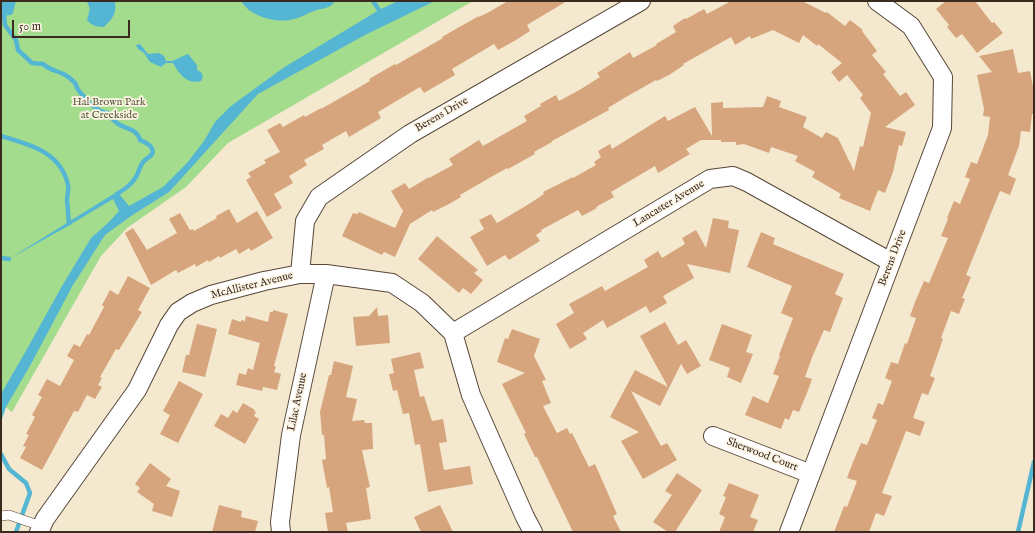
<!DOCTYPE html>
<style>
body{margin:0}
#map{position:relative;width:1035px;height:533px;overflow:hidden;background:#f4e9cf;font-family:"IM FELL English",serif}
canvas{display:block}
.frame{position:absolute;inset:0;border:2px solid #3b2a1e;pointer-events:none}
.scale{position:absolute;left:12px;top:20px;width:118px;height:18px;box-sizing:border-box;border:2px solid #3b2a1e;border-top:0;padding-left:5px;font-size:12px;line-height:14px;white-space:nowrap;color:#3b2a1e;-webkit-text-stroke:3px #fcf5e5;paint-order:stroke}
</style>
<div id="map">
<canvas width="1035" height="533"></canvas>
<div class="frame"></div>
<div class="scale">50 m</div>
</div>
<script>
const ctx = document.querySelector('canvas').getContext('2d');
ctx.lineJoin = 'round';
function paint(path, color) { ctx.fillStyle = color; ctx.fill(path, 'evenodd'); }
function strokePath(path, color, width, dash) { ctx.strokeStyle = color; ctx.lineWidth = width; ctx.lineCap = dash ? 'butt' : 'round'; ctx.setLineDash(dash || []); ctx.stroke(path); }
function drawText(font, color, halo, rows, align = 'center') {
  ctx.font = font + ' "IM FELL English",serif'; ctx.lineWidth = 3.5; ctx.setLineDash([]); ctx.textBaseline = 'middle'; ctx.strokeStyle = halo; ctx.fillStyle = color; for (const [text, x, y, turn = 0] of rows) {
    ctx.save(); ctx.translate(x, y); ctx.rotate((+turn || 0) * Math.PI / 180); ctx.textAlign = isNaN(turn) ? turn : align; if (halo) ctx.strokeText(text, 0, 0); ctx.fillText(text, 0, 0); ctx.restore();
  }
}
const green = new Path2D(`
 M1 1H473L228 143 186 187 127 228 101 256 12 412 1 403Z`);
const water = new Path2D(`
 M3 1H16L13 13 11 15 1 16V3Z
 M86 1 115 2C117 14 112 19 104 27 97 27 92 26 87 20 89 12 92 8 86 1Z
 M241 1H335C331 9 321 8 314 11 307 13 301 18 294 19 281 23 263 19 252 12 248 10 244 5 241 1Z
 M398 1H435L365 35 258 94 169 192 131 216 105 235 73 285 31 364 6 407 1 422V394L27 349 62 286 91 238 109 222 119 211 113 199 68 226 9 259 115 193 120 195 129 206 163 187 187 163 204 141 215 122 231 106 283 68 379 10Z
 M140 44 148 54 159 53 164 56 166 61H172L188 54 197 65V70L201 72 203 77 201 81C187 85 179 74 173 63H166L161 67 150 62 144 53 138 49 136 45Z`);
const stream = new Path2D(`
 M373 1 379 10
 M4 15 5 25 16 40 18 50 32 63 43 64C53 73 64 70 75 83 76 85 77 88 79 91 86 99 96 112 108 113 111 117 113 120 117 123 124 129 137 128 140 140 144 142 151 144 152 149 155 155 148 157 145 160 140 164 139 172 136 177 131 185 125 189 117 194
 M1 136C29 144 61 152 68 185 69 190 67 195 67 201 68 208 68 215 69 223
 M1 258 9 259
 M1 454 9 469 26 483 30 493 16 532
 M1018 532 1034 462`);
const building = new Path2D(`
 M508 1H567L527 25 530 31 516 40 498 50 494 44 452 69 455 75 424 93 420 87 378 112 381 118 349 137 346 131 322 145 324 149 304 160 307 165 289 176 293 183 274 194 282 208 267 217 246 180 251 177 248 173 266 163 264 160 280 152 267 130 280 123 283 127 304 115 305 117 321 108V109L370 81 369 79 395 64 396 65 443 38 442 37 454 30 479 16V17L489 12Z
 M731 1H802L826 13 827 12 845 26 850 20 863 30 862 31 877 51 872 55 886 72 883 74 900 96 906 92 915 105 885 127 906 132 902 146 899 145 893 172 885 193 878 190 870 211 839 198 841 194 812 177 815 172 795 161 798 156 771 147 769 153 744 144 736 145V142H721V140H701L686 149 690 154 658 173 655 166 611 192 614 197 596 207 597 208 582 216 578 210 541 230 542 231 536 235 540 241 509 260 505 255 487 266 470 237 484 229 479 220 491 214 497 223 529 204 544 194 543 192 573 177V178L596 165 594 162 601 157 598 151 610 144 612 149 665 116 668 121 695 107 712 136 711 103 723 102V108L763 107 767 96 781 101 779 107 807 117 803 127 822 138 826 132 838 138 854 171 860 146 863 147 871 113 860 98 863 95 847 75 839 82 831 72 842 63 818 44 817 46 803 35 799 43 773 30 751 39 750 36 735 45 731 37 683 64 684 65 669 75 657 81 656 80 626 97 608 108 609 110 552 141V142L534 152 535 154 508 169 507 168 491 177 460 195 461 197 449 204 433 212 432 210 410 224 395 257 384 252 382 255 342 236 353 213 357 214 359 212 395 228 403 211 391 191 405 183 409 189 429 177V178L453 165 449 159 479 140 483 146 527 121 524 116 541 106 540 104 556 95 559 101 581 89 600 77 597 73 630 52 633 58 657 45 656 44 676 32 673 26 685 18 686 19 704 9 707 14Z
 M946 1H975L992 23 994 22 1003 33 977 53 962 34 956 38 947 27 949 25 936 9Z
 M1013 49 1018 73 1030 71 1034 92V108L1033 114H1032L1030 132 1021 131 1019 146 1008 175 1016 179 1010 195 1000 191 966 275 971 277 962 298 965 299 959 314 951 311 941 338 943 339 930 376 935 378 928 395 922 393 913 418 925 422 920 436 906 431 882 493 892 496 884 516 876 513 869 532H834L844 506 847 507 857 481 847 478 853 462 861 443 867 445 877 420 872 418 878 403 883 405 892 381 885 378 891 362 898 364 905 343 907 344 916 318 910 316 915 302 924 281 929 283 948 238 941 236 948 219 947 218 954 201 960 204 970 179 965 177 971 162 977 164 988 135 990 117 983 116 984 109 977 75 992 72 979 56Z
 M229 209 237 223 257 211 273 238 251 251 249 248 239 254 236 249 220 258 219 256 209 262 208 260 196 267 195 264 178 273 176 270 151 285 125 233 133 228 147 250 177 233 169 219 180 213 190 230 193 229 194 231 217 218 216 216Z
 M713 218 729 221 728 228 739 230 730 273 687 264 694 278 663 296 667 303 650 313 646 306 607 328 603 320 583 333 587 339 570 349 556 324 574 313 569 304 602 286 605 291 648 267 644 260 658 251 662 258 685 244 682 238 696 230 706 248Z
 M761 232 775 238 773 244 844 274 835 294 843 298 830 332 824 330 813 355 805 377 812 379 807 393 799 412 793 410 789 420 785 418 781 429 745 415 753 396 768 403 779 376 773 374 780 356 779 355 793 318 781 313 792 286 747 267Z
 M437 236 478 270 474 273 483 280 471 294 463 288 459 293 418 259Z
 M128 276 150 288 138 310 142 312 119 350 116 349 100 377 102 378 98 385 102 387 95 399 87 395 78 412 74 411 42 470 20 458 26 447 23 446 29 435 26 434 35 417 32 415 42 397 38 395 47 379 60 386 74 360 67 356 74 344 80 347 87 334 89 335 104 307 102 305 110 290 118 295Z
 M377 307 378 316 388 315 390 343 356 346 353 317 369 316Z
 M273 310 288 314 274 366 276 367 274 372 281 374 277 390 263 387 262 391 236 385 239 373 246 375 248 368 253 370 260 343 228 334 232 319 241 322V320L245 321 246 316 268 322 270 312H273Z
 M665 322 678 345 686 340 701 366 687 374 681 364 660 406 631 391 661 446 667 443 677 460 643 479 621 441 639 432 610 417 635 370 668 387 640 336Z
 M197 324 217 329 205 377 182 372 186 355H189Z
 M722 324 752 335 746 352 753 354 741 383 727 377 730 368 709 360Z
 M512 329 540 339 534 356 546 380 542 381 551 403 543 406 557 433 567 428 570 434 572 433 589 467 595 464 617 514 613 516 621 532H573L537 457H535L524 434 526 433 502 384 525 373 497 362 505 338 508 339Z
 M420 352 424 368 414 370 420 397 424 396 432 421 443 419 447 442 439 443 444 470 470 466 473 484 428 492 420 444 415 445 409 413 403 414 397 390 393 391 389 374 394 373 391 359Z
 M334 361 353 366 346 397 357 399 352 421 364 420 365 423H372L373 449 362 450 370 487 366 488 371 519 346 523 348 532H328L325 513 333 512 329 487 327 488 322 460 326 459 324 435H322L320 412 329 375H331Z
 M179 381 203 394 178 443 160 434 170 415 163 411Z
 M243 403 255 410 254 411 256 412 254 416 259 419 245 444 214 426 221 414 228 418 233 410 237 413Z
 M150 463 171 479 166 486 180 491 172 517 152 511 154 504 137 492 140 488 135 484Z
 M677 473 702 490 675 532H668L653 522 672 495 665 491Z
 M729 483 759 495 750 517 758 520 753 532H719L725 517 719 514 726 497 723 496Z
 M219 505 242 511 241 517 258 521 255 532H212Z
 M440 505 453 532H421L414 517Z`);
const service = new Path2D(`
 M1 516 9 515 41 526`);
const minor = new Path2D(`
 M300 274 305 221 319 197 410 134 641 1
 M453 333 710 179 733 176 747 182 891 262
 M713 436 811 474
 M39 532 45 519 137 390 169 325 178 312 192 303 211 295 264 281 300 274H326L392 283 422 303 453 333 471 395 525 517 533 532
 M281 532 280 522 291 435 326 274
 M789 532 942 128 943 77 911 26 877 1`);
const parkNames = [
 ["Hal Brown Park",109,103],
 ["at Creekside",109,116]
];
const streetNames = [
 ["Berens Drive",442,115,-30],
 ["Lancaster Avenue",669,204,-31],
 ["Berens Drive",893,258,-69],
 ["McAllister Avenue",252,286,-14],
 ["Lilac Avenue",298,402,-78],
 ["Sherwood Court",762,455,21]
];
paint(green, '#a4dc8e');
paint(water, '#55b6d3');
strokePath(stream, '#55b6d3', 4.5);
paint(building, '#d7a57d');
strokePath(service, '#574739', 10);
strokePath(minor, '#574739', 20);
strokePath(service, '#fff', 9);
strokePath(minor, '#fff', 18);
drawText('11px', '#55563a', '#fcf5e5', parkNames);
drawText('11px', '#3b2a1e', '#fcf5e5', streetNames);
</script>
